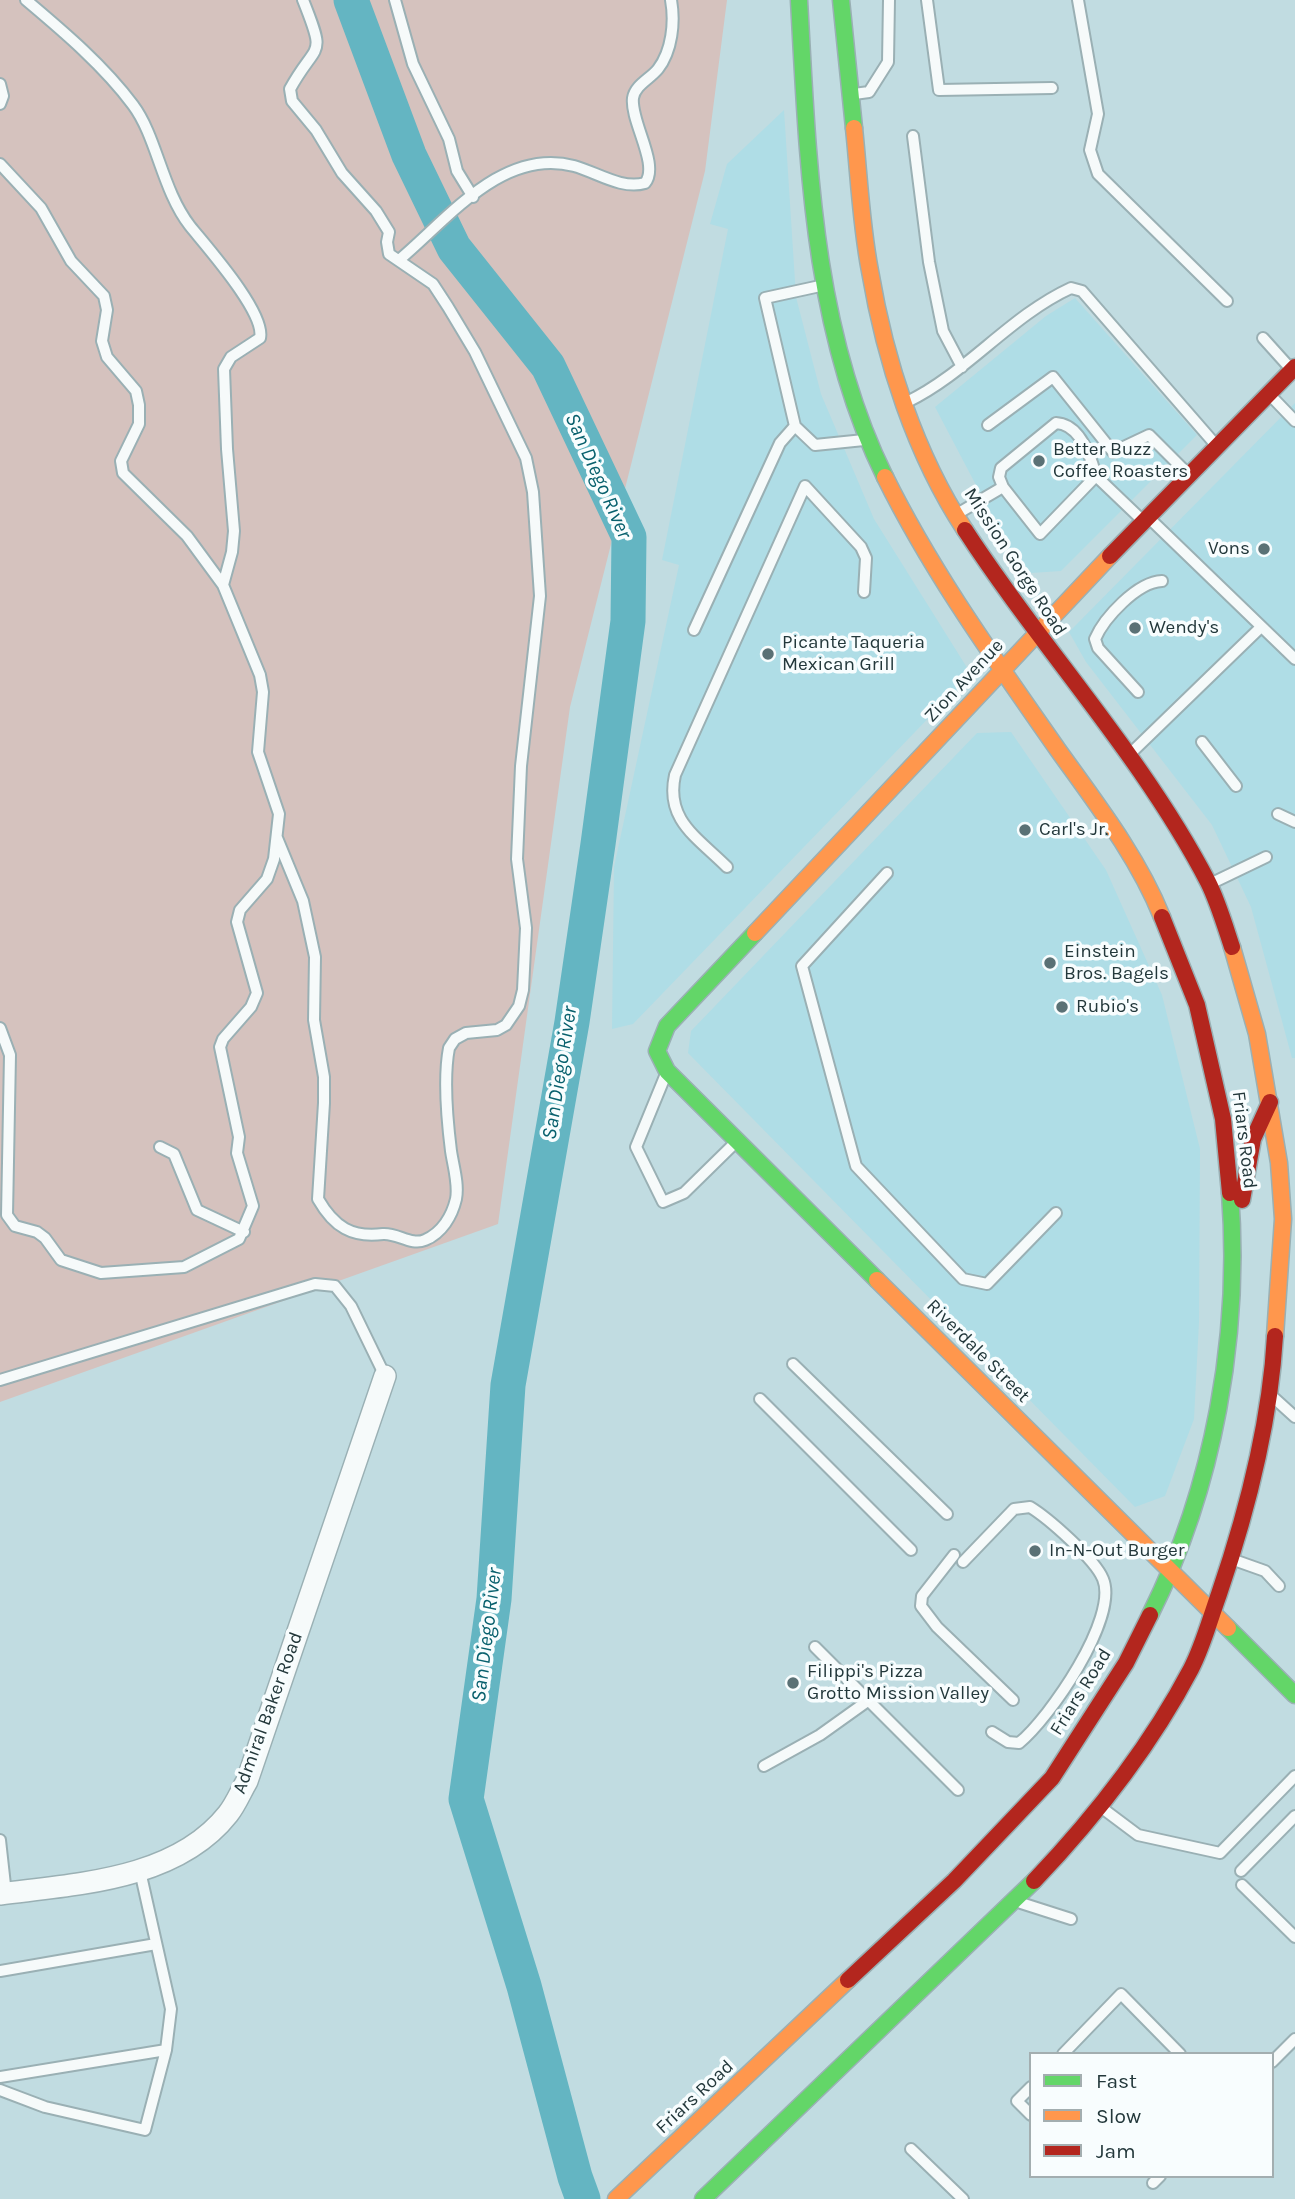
<!DOCTYPE html>
<style>
body{margin:0}
#map{position:relative;width:1295px;height:2199px;overflow:hidden;background:#c1dce1;font-family:Karla,sans-serif}
canvas{display:block}
.legend{position:absolute;left:1029px;top:2052px;width:245px;height:126px;box-sizing:border-box;background:#f8fdfe;border:2px solid #a3aeb0;margin:0;padding:9px 12px;list-style:none;font-size:21px;color:#23383b}
.legend li{display:flex;align-items:center;gap:14px;height:35px}
.legend b{width:35px;border:2px solid #a3aeb0}
</style>
<div id="map">
<canvas width="1295" height="2199"></canvas>
<ul class="legend">
<li><b style="height:9px;background:#63d668"></b>Fast</li>
<li><b style="height:9px;background:#ff974d"></b>Slow</li>
<li><b style="height:9px;background:#b3261e"></b>Jam</li>
</ul>
</div>
<script>
const ctx = document.querySelector('canvas').getContext('2d');
ctx.lineJoin = 'round';
function paint(path, color) { ctx.fillStyle = color; ctx.fill(path, 'evenodd'); }
function strokePath(path, color, width, dash) { ctx.strokeStyle = color; ctx.lineWidth = width; ctx.lineCap = dash ? 'butt' : 'round'; ctx.setLineDash(dash || []); ctx.stroke(path); }
function drawText(font, color, halo, rows, align = 'center') {
  ctx.font = font + ' Karla,sans-serif'; ctx.lineWidth = 7; ctx.setLineDash([]); ctx.textBaseline = 'middle'; ctx.strokeStyle = halo; ctx.fillStyle = color; for (const [text, x, y, turn = 0] of rows) {
    ctx.save(); ctx.translate(x, y); ctx.rotate((+turn || 0) * Math.PI / 180); ctx.textAlign = isNaN(turn) ? turn : align; if (halo) ctx.strokeText(text, 0, 0); ctx.fillText(text, 0, 0); ctx.restore();
  }
}
const built = new Path2D(`
 M784 110 796 297 821 394 874 519 971 674 633 1024 612 1029 614 867 679 565 662 560 728 229 710 224 727 164Z
 M1075 298 1197 435 1061 571 1031 573 1008 546 935 407 1046 316Z
 M1295 403V1058H1292L1251 907 1212 825 1086 662 1069 632Z
 M1011 732 1106 870 1162 995 1200 1149 1199 1322 1194 1419 1165 1496 1135 1507 688 1053 691 1031 977 733Z`);
const green = new Path2D(`
 M0 0H727L705 171 570 707 498 1224 0 1402Z`);
const river = new Path2D(`
 M351 0 409 155 454 248 548 366 629 537 628 621 598 844 572 1022 508 1385 494 1599 466 1799 524 1986 575 2177 583 2199`);
const lane = new Path2D(`
 M26 0C64 32 104 66 133 105 157 137 162 190 190 226 206 246 266 313 260 338L231 357 224 369 227 449 234 531 232 552 223 585
 M395 0 413 64 449 139 457 171 473 197
 M927 0 939 90 1052 88
 M1078 0 1098 114 1090 150 1098 174 1227 301
 M0 84 3 96 0 104
 M854 94 869 92 888 62 889 0
 M913 136 929 262 943 331 962 367
 M0 164 41 208 71 261 104 296 107 310 102 341 107 357 136 391 139 405V424L121 461 123 473 187 536 223 585 260 675 263 692 258 752 279 814 274 859 267 879 240 910 237 922 257 993 251 1007 223 1039 220 1047 239 1137 237 1153 253 1206 239 1239 184 1267 101 1273 61 1260 45 1238 37 1232 15 1226 7 1215 10 1055 0 1028
 M399 260C448 219 503 147 574 166 596 172 622 190 645 183 660 165 630 121 633 98 635 85 650 79 658 69 672 51 675 22 671 0
 M820 286 765 298 795 426 815 445 864 440
 M1263 338 1290 368
 M1270 395 1295 421
 M907 402C967 373 1010 316 1071 288L1082 291 1215 444
 M988 425 1053 377 1113 452 1149 435 1187 473
 M1003 487 999 477 1001 468 1056 423C1080 424 1091 457 1096 476
 M957 514 1003 487 1040 534 1096 476 1141 519
 M1149 518 1295 659
 M694 630 780 443 795 426
 M1138 692 1098 648 1095 639C1104 618 1137 582 1162 581
 M1202 742 1236 786
 M1131 753 1260 628
 M1278 814 1295 822
 M277 838 303 901 315 957 314 1020 324 1077V1103L318 1199C334 1227 352 1238 383 1234 398 1233 411 1246 425 1240 442 1233 452 1216 456 1199 459 1184 453 1165 451 1151 447 1119 443 1079 449 1048L455 1039 466 1033 497 1030 506 1025 519 1006 523 990 526 928 517 859 521 766 540 596 533 492 526 458 475 352 448 307 433 284 389 254 387 242 389 232 376 211 342 173 316 130 292 101 290 89C317 40 327 60 303 0
 M727 867C697 837 665 820 675 775L805 486 861 547 866 558 864 592
 M887 873 802 966 856 1166 963 1279 987 1284 1056 1213
 M1212 883 1266 857
 M666 1074 636 1147 663 1202 684 1193 736 1142
 M160 1147 174 1154 197 1210 244 1232
 M793 1364 947 1514
 M0 1380 315 1284 335 1286 351 1306 385 1376
 M1274 1398 1295 1417
 M760 1399 911 1550
 M954 1555 922 1596 921 1606 937 1627 1013 1700
 M1234 1560 1265 1571 1279 1586
 M963 1562 1014 1509 1030 1507C1048 1518 1095 1559 1103 1579 1119 1618 1049 1719 1019 1743L1008 1742 992 1732
 M815 1647 958 1790
 M764 1766 820 1735 869 1700
 M1102 1808 1138 1835 1220 1853 1295 1776
 M0 1840 6 1894
 M1241 1871 1295 1816
 M1242 1885 1295 1937
 M1021 1903 1071 1919
 M0 1971 156 1944
 M1063 2054 1121 1994 1180 2054
 M1272 2062 1295 2039
 M0 2077 166 2050 171 2009 140 1871
 M1031 2087 1017 2101 1031 2115
 M0 2090 45 2107 145 2130 166 2050
 M911 2149 963 2199
 M1153 2183 1160 2176`);
const street = new Path2D(`
 M0 1894C77 1884 176 1880 228 1814 236 1804 241 1791 247 1781L385 1376`);
const fast = new Path2D(`
 M799 0C808 161 812 329 885 477
 M841 0 854 128
 M755 933 667 1026 657 1051 667 1071 877 1280
 M1150 1615C1214 1487 1241 1335 1230 1193
 M1228 1628 1295 1695
 M703 2199 1034 1881`);
const slow = new Path2D(`
 M854 128C859 176 861 225 870 271 885 360 915 454 965 530
 M885 477C933 574 996 661 1058 750 1096 803 1138 857 1162 917
 M755 933 1110 556
 M1232 947 1257 1034 1279 1163 1283 1219 1275 1336
 M877 1280 1228 1628
 M616 2199 848 1980`);
const jam = new Path2D(`
 M965 530C1042 649 1142 755 1208 882 1218 902 1225 926 1232 947
 M1110 556 1295 367
 M1162 917 1197 1005 1223 1119 1230 1193
 M1242 1200 1253 1139 1270 1102
 M1034 1881C1094 1818 1150 1747 1191 1669 1203 1646 1210 1619 1219 1594 1247 1512 1270 1424 1275 1336
 M848 1980 954 1881 1052 1778 1126 1663 1150 1615`);
const markers = [
 [1039,461,7,"#5a7175"],
 [1264,549,7,"#5a7175"],
 [1135,628,7,"#5a7175"],
 [768,654,7,"#5a7175"],
 [1025,830,7,"#5a7175"],
 [1050,963,7,"#5a7175"],
 [1062,1007,7,"#5a7175"],
 [1035,1551,7,"#5a7175"],
 [793,1683,7,"#5a7175"]
];
const poiNames = [
 ["Better Buzz",1053,450],
 ["Coffee Roasters",1053,472],
 ["Vons",1250,549,"right"],
 ["Wendy's",1149,628],
 ["Picante Taqueria",782,643],
 ["Mexican Grill",782,665],
 ["Carl's Jr.",1039,830],
 ["Einstein",1064,952],
 ["Bros. Bagels",1064,974],
 ["Rubio's",1076,1007],
 ["In-N-Out Burger",1049,1551],
 ["Filippi's Pizza",807,1672],
 ["Grotto Mission Valley",807,1694]
];
const streetNames = [
 ["Mission Gorge Road",1015,562,57],
 ["Zion Avenue",964,681,-47],
 ["Friars Road",1244,1140,83],
 ["Riverdale Street",978,1351,45],
 ["Friars Road",1081,1692,-58],
 ["Admiral Baker Road",268,1713,-70],
 ["Friars Road",695,2097,-43]
];
const waterNames = [
 ["San Diego River",598,476,66],
 ["San Diego River",560,1073,-81],
 ["San Diego River",487,1635,-83]
];
paint(built, '#afdde6');
paint(green, '#d5c2be');
strokePath(river, '#64b5c2', 35);
strokePath(lane, '#9ab0b4', 14);
strokePath(street, '#9ab0b4', 24);
strokePath(fast, '#9ab0b4', 19);
strokePath(slow, '#9ab0b4', 19);
strokePath(jam, '#9ab0b4', 19);
strokePath(lane, '#f6fafa', 10);
strokePath(street, '#f6fafa', 21);
strokePath(fast, '#63d668', 16);
strokePath(slow, '#ff974d', 16);
strokePath(jam, '#b3261e', 16);
for (const [x, y, r, color] of markers) { const dot = new Path2D(); dot.arc(x, y, r, 0, 2 * Math.PI); ctx.fillStyle = color; ctx.fill(dot); strokePath(dot, '#f8fdfe', 2.5); }
drawText('19px', '#23383b', '#f8fdfe', poiNames, 'left');
drawText('19px', '#23383b', '#f8fdfe', streetNames);
drawText('italic 21px', '#08606d', '#f8fdfe', waterNames);
</script>
